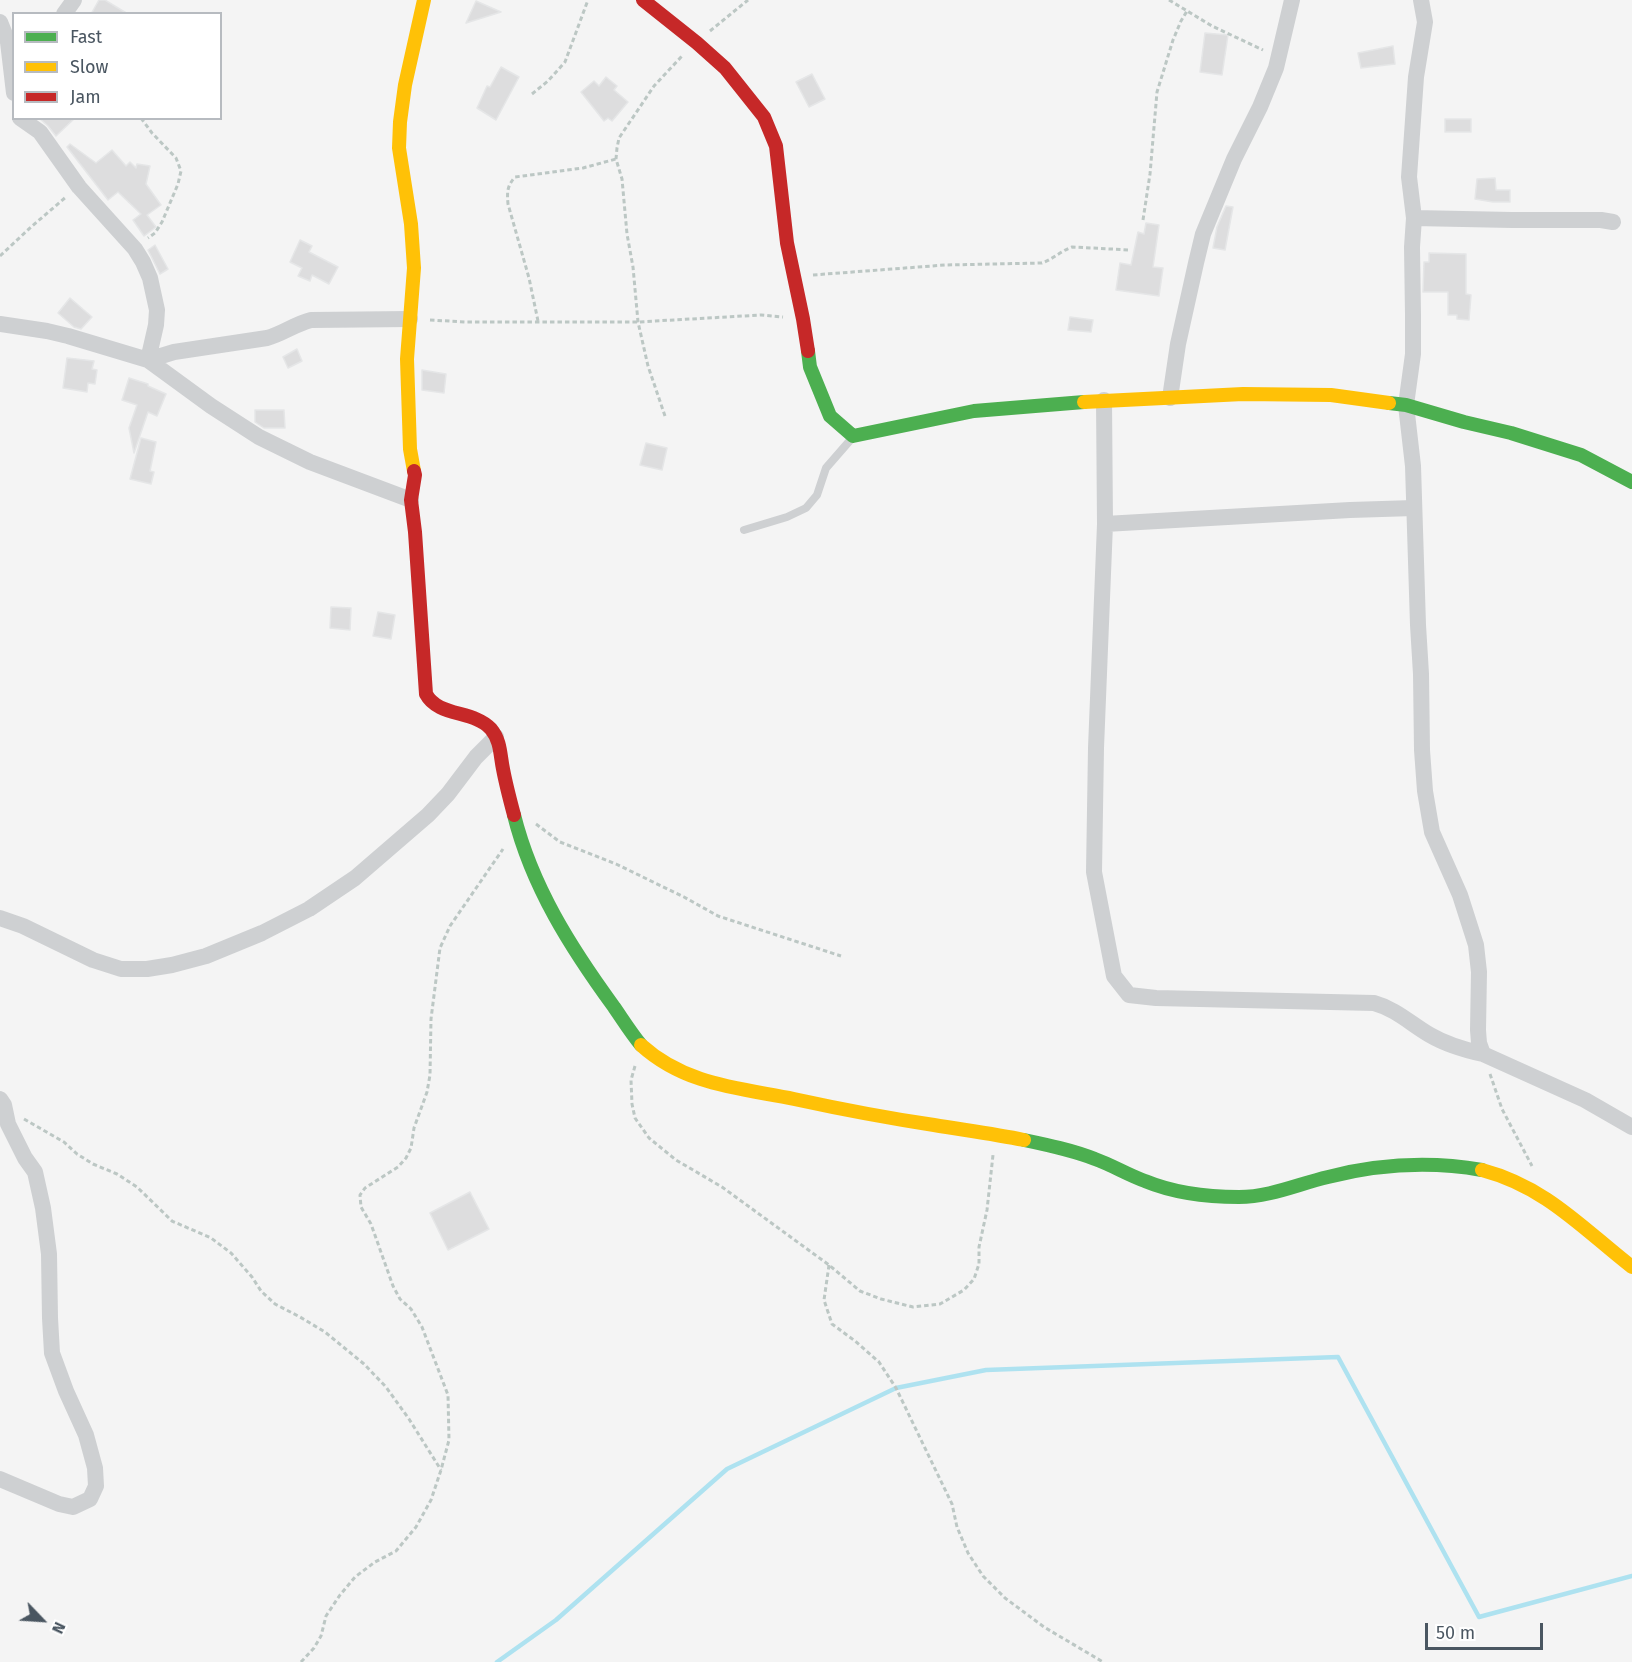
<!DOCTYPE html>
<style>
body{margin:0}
#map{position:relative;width:1632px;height:1662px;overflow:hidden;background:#f4f4f4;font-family:"Fira Sans",sans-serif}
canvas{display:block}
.legend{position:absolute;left:12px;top:12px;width:210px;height:108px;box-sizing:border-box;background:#fff;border:2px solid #b7bbc0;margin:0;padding:8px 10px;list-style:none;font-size:18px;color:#4a5661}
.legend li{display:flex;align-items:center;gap:12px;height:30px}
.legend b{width:30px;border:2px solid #b7bbc0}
.north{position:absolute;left:12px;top:1590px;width:60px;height:60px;-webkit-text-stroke:4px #fff;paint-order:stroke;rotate:115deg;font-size:16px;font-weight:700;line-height:24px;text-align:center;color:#4a5661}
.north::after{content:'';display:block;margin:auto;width:21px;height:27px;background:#4a5661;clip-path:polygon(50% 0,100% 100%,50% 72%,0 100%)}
.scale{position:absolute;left:1425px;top:1623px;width:118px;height:27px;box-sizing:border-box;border:3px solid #4a5661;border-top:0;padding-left:8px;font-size:18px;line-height:21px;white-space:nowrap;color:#4a5661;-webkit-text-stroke:4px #fff;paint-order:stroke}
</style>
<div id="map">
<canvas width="1632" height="1662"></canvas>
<ul class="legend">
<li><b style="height:8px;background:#4caf50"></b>Fast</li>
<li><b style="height:8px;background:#ffc107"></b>Slow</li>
<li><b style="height:8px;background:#c62828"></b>Jam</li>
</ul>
<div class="north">N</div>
<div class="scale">50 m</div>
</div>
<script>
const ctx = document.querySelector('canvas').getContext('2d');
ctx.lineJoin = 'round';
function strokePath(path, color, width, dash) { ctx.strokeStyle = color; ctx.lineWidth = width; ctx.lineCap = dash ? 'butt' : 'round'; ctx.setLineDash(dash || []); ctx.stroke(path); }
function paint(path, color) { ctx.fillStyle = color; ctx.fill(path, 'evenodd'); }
const stream = new Path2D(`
 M497 1662 556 1620 727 1469 896 1388 986 1370 1338 1357 1479 1617 1632 1576`);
const building = new Path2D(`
 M99 0H105L128 14H91Z
 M476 1 501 12 466 23Z
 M1205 33 1228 35 1222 75 1200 72Z
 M1393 46 1395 64 1361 68 1358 53Z
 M501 67 519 77 496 120 477 108 487 86 490 87Z
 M812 74 825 99 809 107 796 82Z
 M606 77 617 86 614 90 628 102 612 121 608 118 604 121 581 92 594 81 599 86Z
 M39 118H75L56 136 48 126Z
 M1445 119H1471V132H1445Z
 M70 144 96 163 112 150 126 166 130 162 136 168 137 164 150 166 146 184 161 205 147 215 156 227 144 236 133 220 141 214 118 192 108 200 67 147Z
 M1495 178 1496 190H1510V202H1493L1475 199 1477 179Z
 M1226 206 1233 207 1225 250 1213 248 1217 227Z
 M1146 223 1159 225 1153 267 1163 268 1159 296 1116 290 1120 263 1131 265 1138 232 1144 234Z
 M300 240 312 246 309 252 338 267 329 284 312 275 310 281 298 276 302 268 290 262Z
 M155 245 168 269 160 274 148 250Z
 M1429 253 1466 254V294L1471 295 1469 320 1457 319V315H1448V292H1423L1424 262H1429Z
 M70 298 92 317 81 329 74 327 58 313Z
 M1070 317 1093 320 1091 332 1068 330Z
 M297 349 302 361 288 368 283 357Z
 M67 358 94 361 92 369 97 370 95 384 88 383 87 392 63 388Z
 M422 370 446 374 444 393 422 390Z
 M129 378 148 384V386L166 394 157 416 148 412 134 453 129 428 137 405 122 400Z
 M255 410H284L285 428H264L255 422Z
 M141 438 156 442 150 471 154 472 151 484 130 479Z
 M646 443 667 448 662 470 640 465Z
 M331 607 351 608 350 630 330 628Z
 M378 612 395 615 391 639 373 636Z
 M470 1192 489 1229 448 1250 430 1213Z`);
const path = new Path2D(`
 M1169 0 1212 26 1263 50
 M710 31 748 0
 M532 94 548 81 565 62 588 0
 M141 118 152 133 176 158 181 171 178 184 162 222 155 233 148 238
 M1143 220 1150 174 1157 92 1173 40 1181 21 1187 11
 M0 256 31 227 66 197
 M813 275 945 265 1042 263C1053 259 1061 251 1072 247L1130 250
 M430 320 466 322H638L761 315 783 317
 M538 321 529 278 508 204C507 192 507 186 515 177L583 168 616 159
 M665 416 648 366 638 322 633 267 627 234 622 179 616 159 617 148 619 138 654 86 683 55
 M536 824 560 842 616 864 684 897 718 916 841 956
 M635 1066 631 1080 632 1104 635 1118 649 1138 676 1160 722 1187 829 1265 860 1291 881 1299 913 1307 940 1304 964 1290 974 1279 979 1264V1247L987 1210 993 1155
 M1490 1074 1502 1109 1532 1166
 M24 1119 64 1142 77 1154 93 1164 117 1174 137 1187 172 1221 211 1238 231 1253 252 1277 261 1291 275 1304 300 1317 325 1332 364 1364 386 1387 409 1419 441 1470
 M829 1265 824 1300 832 1324 855 1341 879 1362 896 1388 952 1504 957 1527 968 1553 983 1576 1005 1598 1044 1627 1103 1662
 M301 1662 314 1648 321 1636 326 1616 340 1595 355 1577 375 1562 396 1551 416 1527 431 1500 441 1470 449 1440 448 1395 422 1327 411 1309 400 1299 393 1286 371 1224 361 1207 360 1195 365 1188 398 1167 406 1158 411 1148 414 1128 427 1092 430 1075 431 1019 440 948 450 926 503 849`);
const lane = new Path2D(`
 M744 530 787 517 806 508 817 495 826 468 853 437`);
const street = new Path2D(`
 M1421 0 1425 22 1416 77 1409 177 1414 218 1412 247 1413 315V354L1406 405 1413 466 1418 625 1421 674 1422 750 1425 791 1432 832 1460 895 1476 945 1479 972 1478 1030 1479 1043 1483 1054 1585 1100 1632 1127
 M64 14 74 0
 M0 22 8 42 14 93
 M20 118 40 132 79 187 135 249 143 262 150 278 157 310 156 325 148 360
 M1414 218 1512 220H1601L1613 222
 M0 324 47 331 68 336 148 360 211 406 259 437 310 462 411 500
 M148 360 174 352 267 338C282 334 295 324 311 320L410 319
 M1170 398 1178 344 1196 263 1203 234 1234 159 1260 107 1276 68 1292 0
 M1104 400 1105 524 1096 748 1094 872 1114 976 1129 995 1156 998 1374 1003C1396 1009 1411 1024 1430 1035 1447 1045 1465 1050 1483 1054
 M1105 524 1350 510 1414 508
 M0 918 23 926 93 960 121 969H147L172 965 206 956 262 933 309 909 355 878 428 815 448 794 476 757 496 737
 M0 1099 4 1105 8 1124 25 1158 35 1172 43 1208 49 1254 50 1318 52 1353 66 1391 86 1435 95 1468 96 1486 90 1499 73 1507 59 1504 0 1479`);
const fast = new Path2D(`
 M808 351 810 367 830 416 853 436 974 411 1084 402
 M1389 403 1406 405 1464 422 1511 433 1581 455 1632 482
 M514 815C532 887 571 948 614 1007 623 1020 631 1033 641 1045
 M1024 1140C1048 1145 1072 1150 1095 1159 1112 1165 1128 1175 1145 1181 1174 1193 1208 1197 1239 1197 1270 1197 1298 1184 1328 1177 1379 1164 1430 1161 1482 1170`);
const slow = new Path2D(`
 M1084 402 1243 394 1331 395 1389 403
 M414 471 410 449 407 359 414 268 411 224 399 148 400 122 405 85 424 0
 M641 1045C685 1085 739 1088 794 1099 840 1109 887 1118 934 1125 964 1130 994 1134 1024 1140
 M1482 1170C1546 1187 1582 1228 1632 1267`);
const jam = new Path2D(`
 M643 0 697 43 725 68 764 117 776 146 787 243 803 319 808 351
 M414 471 415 475 411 500 415 532 426 694C438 717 474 710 491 729 501 741 500 755 503 769 506 785 510 800 514 815`);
strokePath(stream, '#aee2f0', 4.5);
paint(building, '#ddddde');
strokePath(building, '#e5e6e7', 1.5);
strokePath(path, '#bcc7c4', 3, [4.5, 3]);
strokePath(lane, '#ced0d2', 8);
strokePath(street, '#ced0d2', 16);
strokePath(fast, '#4caf50', 14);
strokePath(slow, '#ffc107', 14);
strokePath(jam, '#c62828', 14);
</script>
